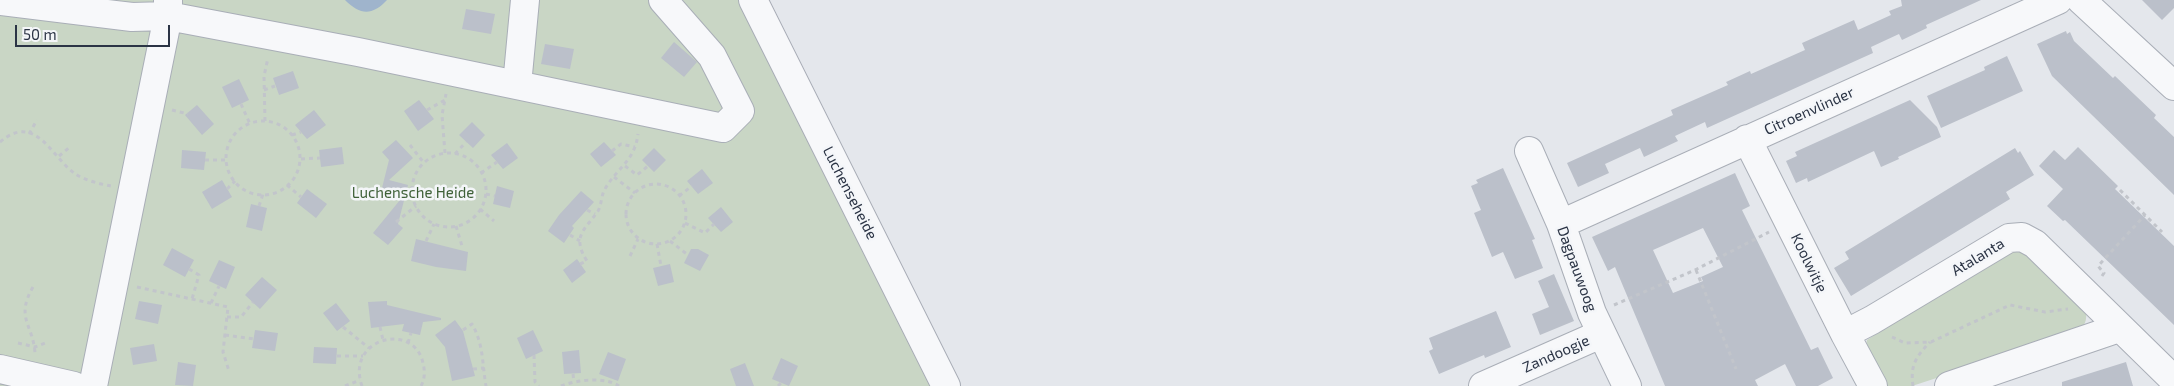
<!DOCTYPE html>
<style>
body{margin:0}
#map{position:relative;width:2174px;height:386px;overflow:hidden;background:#e4e7ec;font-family:"Exo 2",sans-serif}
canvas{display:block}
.scale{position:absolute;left:15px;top:25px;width:155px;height:22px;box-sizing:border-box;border:2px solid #2b3445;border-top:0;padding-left:6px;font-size:15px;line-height:18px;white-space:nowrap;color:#2b3445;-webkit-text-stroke:4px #f4f6f9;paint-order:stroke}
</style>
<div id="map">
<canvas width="2174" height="386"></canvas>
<div class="scale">50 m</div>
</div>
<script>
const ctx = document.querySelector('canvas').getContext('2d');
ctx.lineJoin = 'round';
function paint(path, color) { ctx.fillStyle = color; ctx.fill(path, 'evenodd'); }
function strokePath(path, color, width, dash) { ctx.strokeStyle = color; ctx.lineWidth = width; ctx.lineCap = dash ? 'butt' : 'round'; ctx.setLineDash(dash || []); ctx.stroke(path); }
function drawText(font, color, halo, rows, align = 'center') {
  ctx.font = font + ' "Exo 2",sans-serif'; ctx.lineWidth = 5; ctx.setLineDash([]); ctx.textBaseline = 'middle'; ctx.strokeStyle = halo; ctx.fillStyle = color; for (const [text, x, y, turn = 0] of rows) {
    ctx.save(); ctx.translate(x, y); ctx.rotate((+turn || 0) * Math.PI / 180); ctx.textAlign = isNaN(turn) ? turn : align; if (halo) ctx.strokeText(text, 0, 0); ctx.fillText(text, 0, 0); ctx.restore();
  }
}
const green = new Path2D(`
 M0 0H742L941 386H0Z
 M2010 249 2025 251 2086 311C2087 321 2085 325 2078 332L1912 386H1881L1865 349 1867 340Z`);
const water = new Path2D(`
 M345 0H387C372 16 360 15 345 0Z`);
const building = new Path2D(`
 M1901 0H1981L1926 25 1927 28 1902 40 1899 34 1871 47 1873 53 1707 128 1705 122 1675 136 1678 141 1644 157 1640 148 1605 164 1609 173 1578 187 1567 163 1673 115 1671 110 1728 85 1726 82 1750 71 1751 74 1805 50 1802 43 1854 20 1858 30 1891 15 1889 11 1902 6Z
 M2142 0H2174V8L2162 20Z
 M466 9 495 14 491 34 462 29Z
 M2066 31 2067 34 2070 32 2074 41 2113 78 2115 76 2156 115 2154 118 2174 137V195L2052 76 2037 44Z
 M674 42 697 62 684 77 661 58Z
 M545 44 574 49 570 69 541 64Z
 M2007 56 2023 91 1941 128 1927 96 1985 70 1984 67Z
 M293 71 299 88 279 95 273 78Z
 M239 79 249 100 232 108 222 87Z
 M419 100 434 119 418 131 404 111Z
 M1910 100 1937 127 1941 137 1898 157 1899 159 1881 167 1874 151 1808 182 1807 178 1796 183 1786 161 1797 156 1795 152Z
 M197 105 214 124 202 135 185 115Z
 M314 110 326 125 307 139 295 125Z
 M472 122 485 135 473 148 459 135Z
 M396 140 413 158 389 180 408 185 398 224 403 228 388 245 373 233 400 200 380 196 389 160 382 152Z
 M604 142 616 155 601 167 590 154Z
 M507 143 518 158 503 169 491 155Z
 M342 147 344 164 321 167 319 150Z
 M2078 147 2118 186 2115 189 2174 246V325L2065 220 2063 221 2047 206 2063 189 2039 166 2054 150 2065 160Z
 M654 148 666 160 654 172 642 160Z
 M2015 148 2018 153 2020 151 2034 175 2006 192 2010 199 1851 296 1834 268 1849 259 1845 252Z
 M182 150 206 152 204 170 181 168Z
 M1503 168 1535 239 1532 240 1543 268 1515 279 1503 252 1492 257 1474 213 1481 210 1471 186 1478 183 1476 180Z
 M702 169 713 183 698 194 687 181Z
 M1735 173 1750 206 1742 210 1811 350 1818 347 1833 378 1818 386H1796L1785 364 1755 380 1758 386H1665L1615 267 1608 271 1592 237ZM1703 228 1723 267 1701 277 1703 281 1673 293 1653 250Z
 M222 180 232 197 212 209 202 192Z
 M497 186 514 191 510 208 493 204Z
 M307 189 327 204 316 218 297 203Z
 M581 191 594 202 572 226 574 228 564 243 548 231 559 215Z
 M251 204 267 208 262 231 246 227Z
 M721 207 733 222 721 232 708 218Z
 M416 239 468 252 466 271 436 267 411 261Z
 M172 248 194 260 185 277 163 265Z
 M691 249H698L709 255 700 271 684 263Z
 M577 259 586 272 572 283 563 270Z
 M219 260 235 267 226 289 209 281Z
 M670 264 674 282 658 286 653 268Z
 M1554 274 1574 321 1540 335 1532 314 1549 307 1538 281Z
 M262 277 277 290 260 309 245 295Z
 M139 301 162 305 158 324 135 319Z
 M387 301V305L441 318V320L423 322 420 335 402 331 404 324 371 328 368 302Z
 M336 303 350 321 337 331 323 313Z
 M1496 311 1511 347 1485 358 1484 355 1439 374 1429 351 1433 349 1429 338Z
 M455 320 463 331 475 376 452 381 445 347 435 335Z
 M255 330 278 333 275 351 252 348Z
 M533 330 543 351 526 359 517 338Z
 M154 344 157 361 133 365 130 348Z
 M314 347 337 348 336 364 313 363Z
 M579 350 581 373 564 374 562 352Z
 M608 352 626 359 618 381 599 374Z
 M781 358 798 366 789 386 772 379Z
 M178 362 196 365 193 386 175 385Z
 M2126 362 2133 386H2062V382Z
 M745 363 754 386H736L730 369Z`);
const path = new Path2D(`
 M264 90 275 86
 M241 104 250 124
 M172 110 188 114
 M427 110 445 100
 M265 121 264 76 268 58
 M226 158a37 37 0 1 1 74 0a37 37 0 1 1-74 0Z
 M29 134 37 120
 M292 135 301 132
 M0 142C35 112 51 156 74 173 83 180 100 184 111 186
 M410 145 424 163
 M612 151 621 144 635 147
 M445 153 442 115 446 94
 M412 190a37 37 0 1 1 74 0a37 37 0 1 1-74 0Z
 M455 154 466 142
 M59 156 70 147
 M301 159 320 158
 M205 160H227
 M625 166 637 175 648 166
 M481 173 497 162
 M614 177 635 193
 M626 214a30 30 0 1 1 60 0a30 30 0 1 1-60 0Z
 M287 185 301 197
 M227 189 235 181
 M2120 190 2162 232
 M486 194 495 196
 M679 196 692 186
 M259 206 263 194
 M480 209 494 221
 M587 210 595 214
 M396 222 416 206
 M685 223 705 233 714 224
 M456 226 462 246
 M570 235 580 241
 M426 241 434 224
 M670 241 688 255
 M657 244 661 266
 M630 256 638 239
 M580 264 587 261C571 236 585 230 598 211 602 204 601 195 605 189 616 169 635 161 638 134
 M189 269 199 275 192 299
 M1696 270 1736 369
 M2102 276 2104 273 2098 266 2145 215
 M33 287C15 318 33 324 35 353
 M137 287 228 307 223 352 229 371
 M211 303 219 286
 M1614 305 1695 270 1769 232
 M227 317H241L253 302
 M343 327 369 348
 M380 327 383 340
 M463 330 472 324C484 345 482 364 486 386
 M225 335 254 339
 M1892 337 1905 343 1931 342 2010 305 2045 312 2068 309
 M18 343 35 347 48 342
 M408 343 411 333
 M534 355 535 382 539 386
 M337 356H363
 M473 369 484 368
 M573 374 574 382
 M345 386 360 380
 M362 386C345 338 414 321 423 363 425 371 425 379 421 386
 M561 386C577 380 604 376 619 386
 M778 386 781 383
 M1913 386C1910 365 1916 357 1930 342`);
const minor = new Path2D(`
 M168 0V16L358 52 723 128 740 111 712 56 663 0
 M753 0 946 386
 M2081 0 2174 86
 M0 1 132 17 168 16 93 386
 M517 85 525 0
 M1747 139 1845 334 1873 386
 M1529 151 1561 224 1592 313 1627 386
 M1561 224 2058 0
 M1845 334 1872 320 2009 238 2022 237 2035 244 2174 380
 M0 369 74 386
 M1483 386 1601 334
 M1949 386 2119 328`);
const streetNames = [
 ["Citroenvlinder",1809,111,-24],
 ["Luchenseheide",850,193,63],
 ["Atalanta",1978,257,-31],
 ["Koolwitje",1809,263,64],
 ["Dagpauwoog",1577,269,70],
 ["Zandoogje",1556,354,-24]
];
const parkNames = [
 ["Luchensche Heide",413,193]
];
paint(green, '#c9d6c5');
paint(water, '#9fb4cc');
paint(building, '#bbc0ca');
strokePath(minor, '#a9aeb7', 30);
strokePath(path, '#c2c5cb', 3, [4, 4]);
strokePath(minor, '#f7f8fa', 28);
drawText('15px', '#2b3445', '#f4f6f9', streetNames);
drawText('15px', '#3f6138', '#f4f6f9', parkNames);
</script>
